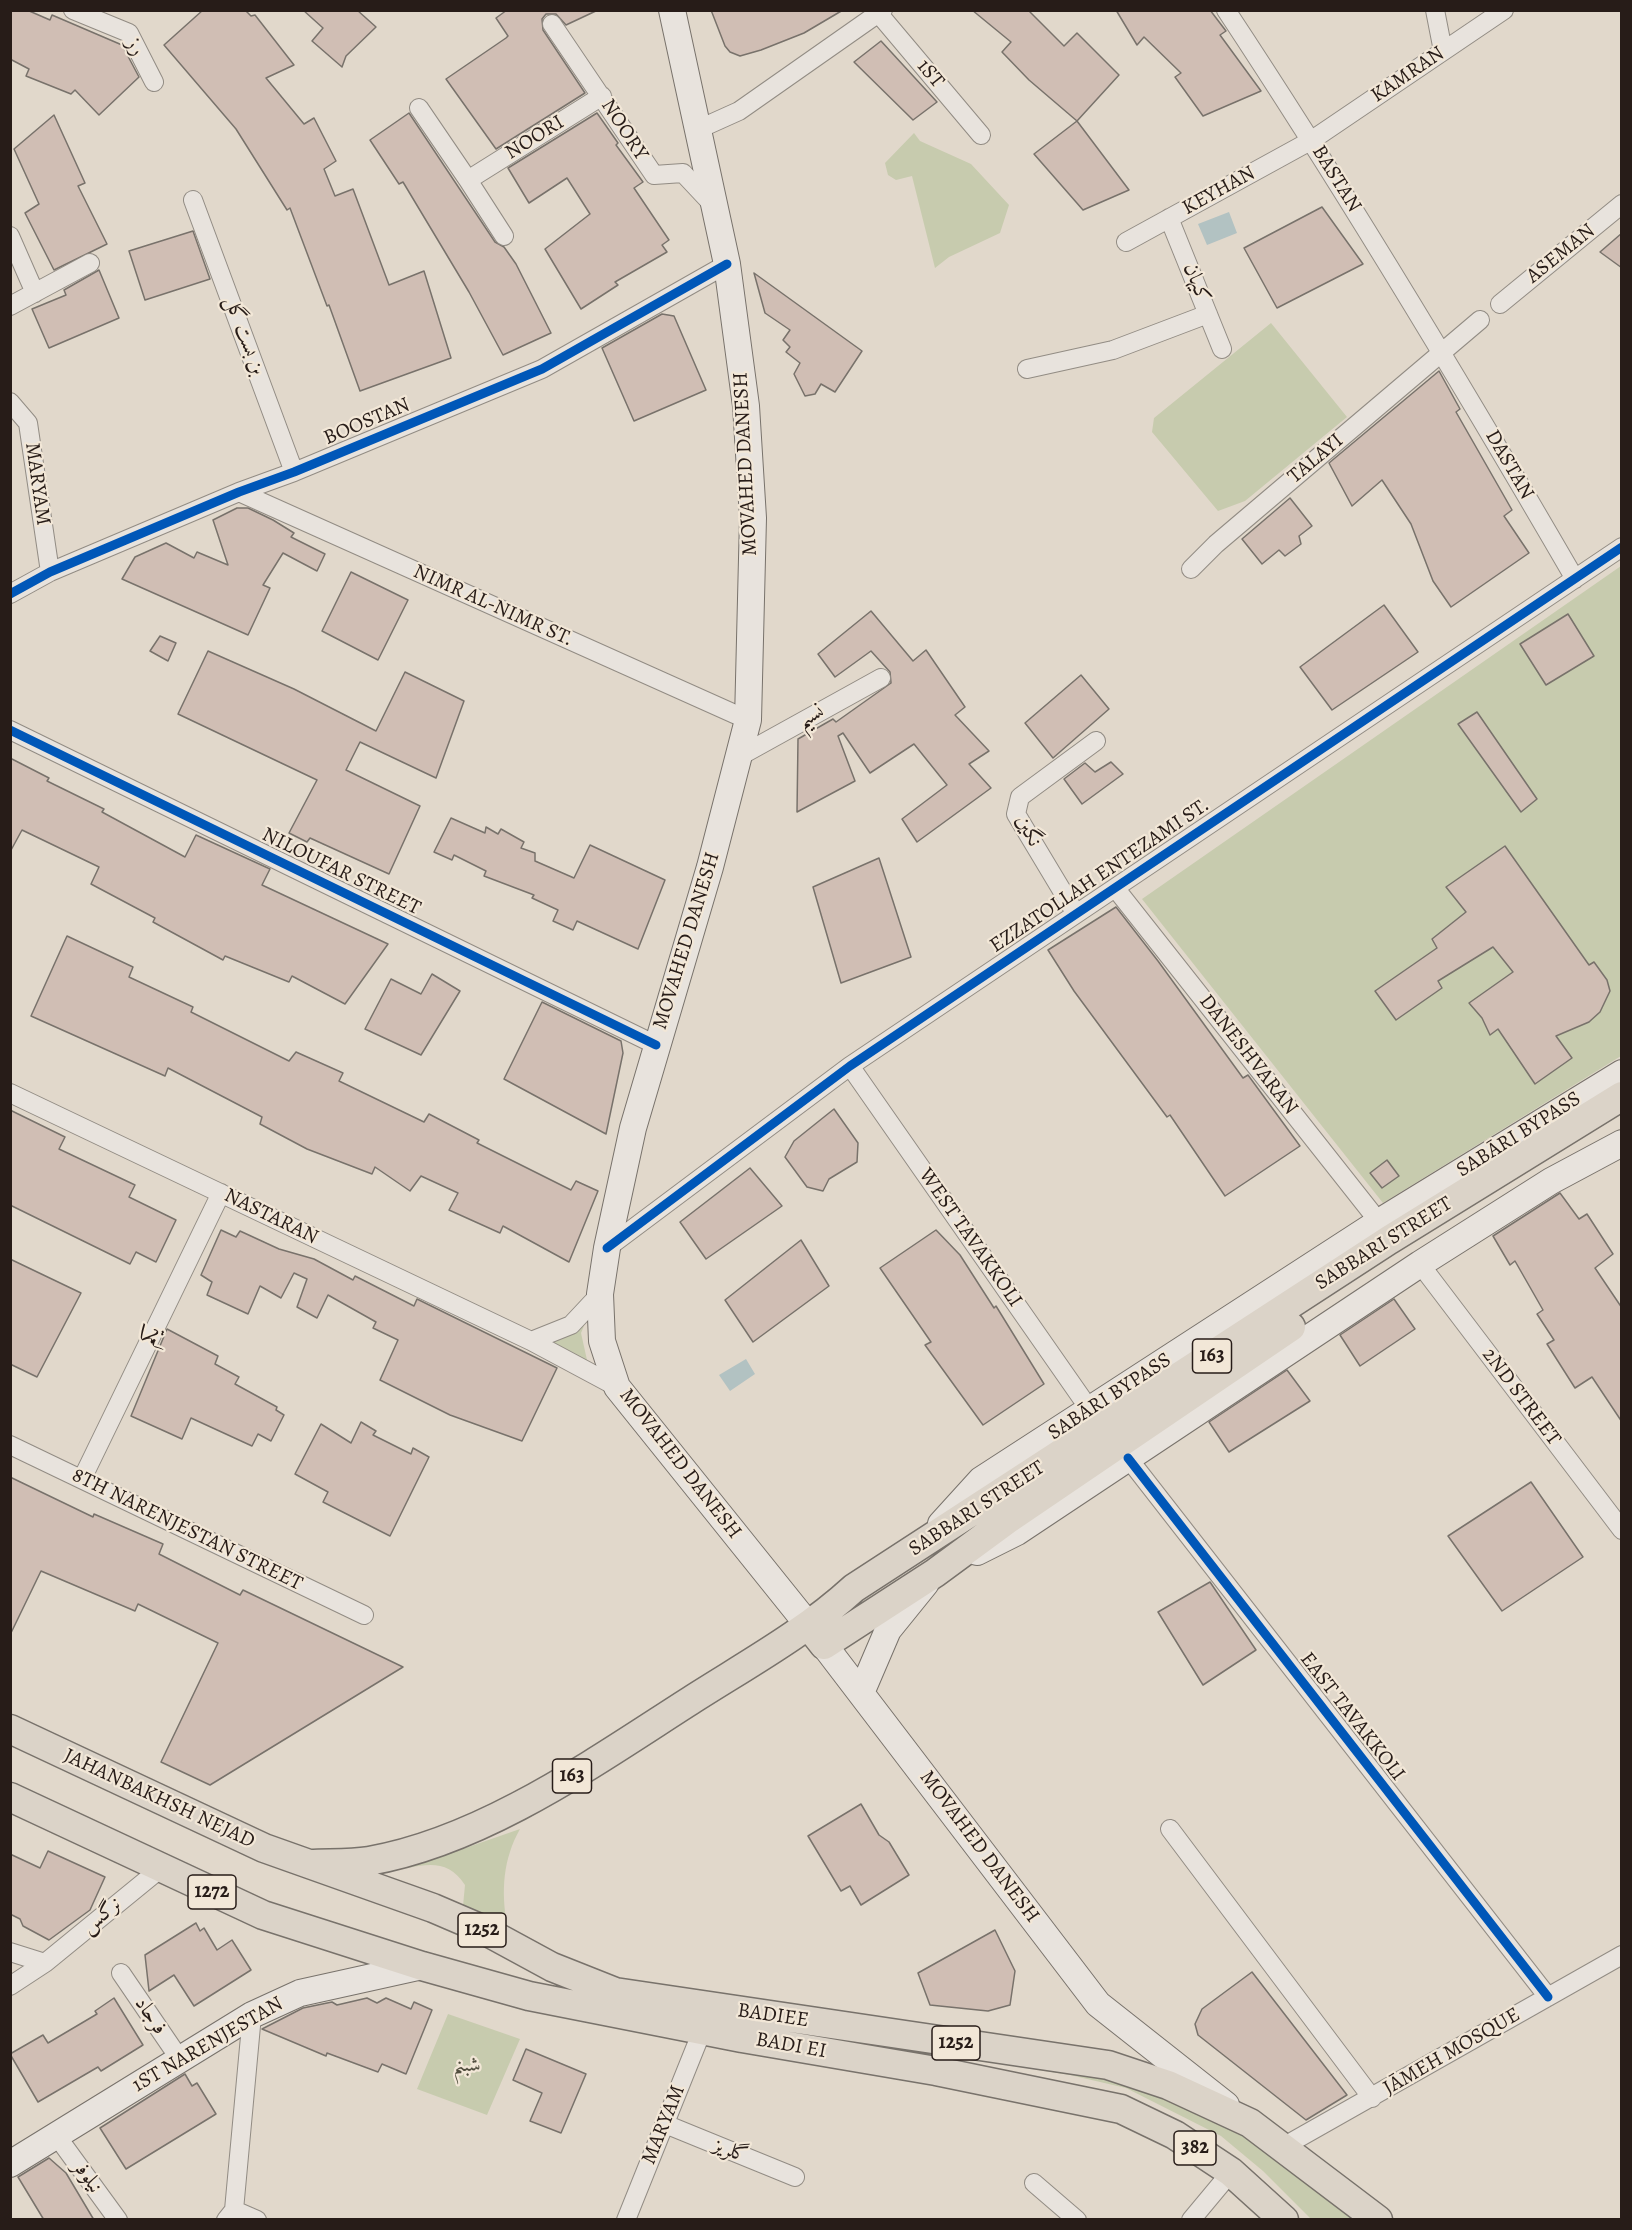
<!DOCTYPE html>
<meta charset="utf-8">
<style>
body{margin:0}
#map{position:relative;width:1632px;height:2230px;overflow:hidden;background:#e1d8cb;font-family:Alegreya,serif}
canvas{display:block}
.frame{position:absolute;inset:0;border:12px solid #271c18;pointer-events:none}
</style>
<div id="map">
<canvas width="1632" height="2230"></canvas>
<div class="frame"></div>
</div>
<script>
const ctx = document.querySelector('canvas').getContext('2d');
ctx.lineJoin = 'round';
function paint(path, color) { ctx.fillStyle = color; ctx.fill(path, 'evenodd'); }
function strokePath(path, color, width, dash) { ctx.strokeStyle = color; ctx.lineWidth = width; ctx.lineCap = dash ? 'butt' : 'round'; ctx.setLineDash(dash || []); ctx.stroke(path); }
function drawText(font, color, halo, rows, align = 'center') {
  ctx.font = font + ' Alegreya,Amiri,serif'; ctx.lineWidth = 4.5; ctx.setLineDash([]); ctx.textBaseline = 'middle'; ctx.strokeStyle = halo; ctx.fillStyle = color; for (const [text, x, y, turn = 0] of rows) {
    ctx.save(); ctx.translate(x, y); ctx.rotate((+turn || 0) * Math.PI / 180); ctx.textAlign = isNaN(turn) ? turn : align; if (halo) ctx.strokeText(text, 0, 0); ctx.fillText(text, 0, 0); ctx.restore();
  }
}
const green = new Path2D(`
 M914 133 920 141 971 164 1009 205 1000 233 949 257 935 268 912 176 896 180 888 175 885 163Z
 M1271 323 1347 417 1245 501 1218 511 1152 432 1154 418Z
 M1621 566V1056L1383 1203 1142 899Z
 M584 1326 581 1333 587 1360H577L547 1341Z
 M520 1829C503 1859 501 1891 507 1925L463 1906 465 1885C450 1862 432 1863 408 1868Z
 M448 2014 520 2039 487 2115 417 2089Z
 M829 2036 1091 2067 1222 2118 1355 2219H1311L1263 2171 1221 2136 1126 2088 1070 2075Z`);
const water = new Path2D(`
 M1229 212 1237 233 1207 245 1198 224Z
 M746 1359 755 1374 730 1391 719 1375Z`);
const building = new Path2D(`
 M10 10H27L50 20 52 15 122 45 139 77 99 115 75 90 71 94 26 76 29 69 10 59Z
 M203 10H245L251 16 255 15 294 65 266 78 304 124 314 118 336 161 324 169 335 196 353 189 389 285 424 271 451 358 360 391 329 305 327 306 290 208 287 210 236 129 164 45Z
 M303 10H357L376 27 346 56 342 67 312 41 323 28Z
 M507 10H598L566 25 556 14H546L542 19 543 30 585 93 496 149 446 79 506 38 508 36 496 18Z
 M711 10H843L804 33 761 50 740 56 730 52 725 46Z
 M972 10H1028L1064 46 1077 33 1119 75 1077 121 1029 80 1002 52 1011 42Z
 M1116 10H1210L1226 31 1220 35 1261 91 1203 116 1175 77 1181 73 1144 37 1137 45Z
 M881 41 937 102 913 120 854 62Z
 M409 113 495 242 504 247 516 264 551 333 503 355 469 292 403 182 399 184 370 140Z
 M597 113 618 143 616 145 643 182 634 188 669 240 662 245 667 252 615 282 618 285 581 309 545 249 590 214 567 178 529 203 508 168Z
 M54 115 85 183 78 186 107 244 54 270 25 213 39 204 14 149Z
 M1077 121 1129 190 1083 210 1034 154Z
 M1322 207 1363 264 1277 308 1244 248Z
 M193 231 210 279 145 300 129 251Z
 M1622 233V268L1600 252Z
 M99 270 119 318 49 348 32 309 66 295 64 290Z
 M754 273 862 351 835 392 821 384 815 394 805 396 794 374 800 363 786 352 790 347 783 340 790 330 765 313Z
 M662 314 674 316 706 390 634 421 602 348Z
 M1439 371 1460 409 1456 412 1512 510 1504 516 1529 553 1451 607 1433 581 1411 524 1382 480 1352 506 1329 463Z
 M1290 498 1312 526 1299 536 1301 544 1285 556 1279 550 1262 564 1242 539Z
 M237 508H248L273 520 294 533 291 537 325 554 317 571 283 553 263 585 270 588 248 635 122 579 135 557 166 543 194 558 197 552 228 565 213 520Z
 M351 572 408 600 378 660 322 631Z
 M1384 605 1418 652 1332 710 1300 667Z
 M871 611 913 661 926 650 965 707 955 715 989 751 969 764 991 788 917 842 902 819 947 785 914 744 870 773 843 733 838 736 855 781 797 812 798 739 833 719 836 722 891 683 890 672 871 651 835 677 818 654Z
 M1568 614 1594 656 1546 685 1520 644Z
 M160 636 176 643 168 661 150 651Z
 M208 651 294 689 376 731 405 672 464 701 436 778 360 742 346 770 420 806 389 874 310 838 307 842 289 833 317 780 178 714Z
 M1081 675 1109 709 1053 758 1025 723Z
 M1477 712 1537 799 1521 812 1458 724Z
 M10 758 49 778 47 781 104 809 102 812 185 857 196 835 270 869 262 885 388 944 345 1004 292 976 289 982 225 956 223 960 153 922 155 918 91 884 99 867 22 830 10 852Z
 M1111 762 1123 774 1082 804 1064 779 1085 763 1095 772Z
 M451 818 485 833 486 827 498 834 501 829 524 842 521 848 535 853V861L574 878 590 845 665 880 638 949 577 921 573 930 553 921 558 910 532 898 534 895 484 876 486 871 454 855 452 860 434 852Z
 M1505 846 1589 965 1594 962 1607 980 1610 991 1600 1012 1589 1022 1556 1036 1572 1058 1535 1084 1498 1029 1490 1035 1482 1018 1469 1003 1513 972 1493 947 1438 981 1442 988 1396 1020 1375 991 1437 948 1432 939 1466 912 1446 887Z
 M879 858 911 957 841 983 813 887Z
 M1116 907 1158 961 1243 1078 1248 1075 1300 1146 1225 1196 1170 1115 1167 1117 1074 991 1048 950Z
 M67 936 133 967 129 977 193 1007 191 1012 289 1061 296 1052 343 1073 339 1081 424 1122 429 1114 479 1140 477 1143 571 1190 576 1181 598 1191 569 1262 503 1226 500 1233 449 1210 458 1193 421 1176 410 1191 375 1167 372 1174 307 1149 260 1124 262 1117 168 1068 165 1076 31 1016Z
 M432 974 460 991 421 1055 365 1029 391 979 421 994Z
 M542 1002 621 1041 623 1053 606 1134 504 1079Z
 M834 1109 858 1143 857 1162 829 1179 823 1191 807 1187 785 1157 794 1141Z
 M10 1110 65 1137 59 1149 135 1185 129 1197 176 1220 156 1262 136 1252 130 1264 10 1205Z
 M1387 1160 1399 1176 1382 1188 1370 1173Z
 M750 1168 782 1206 706 1259 680 1222Z
 M1560 1193 1579 1219 1587 1214 1613 1254 1595 1268 1622 1308V1422L1592 1377 1575 1388 1547 1344 1554 1340 1537 1314 1543 1310 1515 1261 1510 1265 1493 1236Z
 M221 1230 236 1237 240 1231 279 1249 314 1259 353 1280 355 1276 414 1306 417 1299 557 1368 522 1441 450 1415 380 1380 398 1340 373 1328 376 1322 328 1295 317 1318 297 1307 307 1279 294 1273 281 1298 260 1286 248 1314 207 1295 212 1282 201 1275Z
 M936 1230 960 1255 994 1308 996 1306 1044 1384 983 1425 925 1345 931 1342 880 1268Z
 M801 1240 829 1286 753 1342 725 1300Z
 M10 1259 81 1293 37 1377 10 1364Z
 M1394 1299 1415 1329 1360 1366 1340 1335Z
 M167 1329 218 1356 215 1364 239 1377 235 1384 277 1407 276 1410 284 1415 271 1441 258 1434 252 1446 191 1418 182 1439 131 1416Z
 M1287 1370 1310 1401 1229 1452 1209 1422Z
 M361 1422 376 1431 373 1435 411 1454 413 1448 429 1457 390 1536 323 1502 328 1492 295 1474 321 1424 351 1443Z
 M10 1477 93 1517 94 1514 163 1544 159 1554 240 1595 243 1590 403 1667 210 1785 161 1762 218 1643 138 1604 135 1611 41 1571 10 1635Z
 M1531 1482 1583 1557 1502 1611 1448 1536Z
 M1210 1582 1256 1650 1203 1685 1158 1612Z
 M861 1804 879 1835 889 1842 909 1875 861 1905 850 1886 841 1891 808 1836Z
 M48 1851 105 1877 90 1910 49 1940 23 1926 20 1919 10 1914V1854L40 1868Z
 M196 1923 200 1931 204 1928 217 1950 232 1940 251 1970 194 2006 174 1975 149 1991 145 1955Z
 M995 1930 1015 1971 1010 2005 988 2011 930 2005 918 1973Z
 M1252 1972 1347 2095 1306 2120 1198 2035 1195 2024 1202 2009Z
 M114 1998 143 2045 101 2071 98 2067 38 2102 10 2054 43 2035 48 2043 97 2014 95 2011Z
 M367 1998 377 2003 386 1998 411 2009 414 2002 432 2010 406 2074 382 2064 378 2072 327 2053 326 2056 262 2029 303 2008 332 2002 337 2005Z
 M526 2049 586 2074 561 2133 530 2121 542 2093 513 2080Z
 M185 2074 192 2086 197 2083 216 2114 126 2169 100 2128Z
 M49 2158 66 2173 94 2220H44L18 2177Z`);
const street = new Path2D(`
 M73 10 129 33 154 82
 M1226 10C1349 196 1463 386 1575 579
 M1435 10 1443 51
 M879 14 981 135
 M552 24 654 175 683 173 713 205
 M419 108 468 180
 M699 129 739 111 883 10
 M193 200 294 472
 M1169 218 1222 349
 M10 236 35 293
 M504 236 468 180 602 96
 M1126 242 1312 140 1504 10
 M1500 304 1622 204
 M10 306 90 263
 M1027 369 1113 350 1208 314
 M10 402 28 423 50 572
 M239 492 748 720
 M1191 569 1216 544 1480 320
 M10 594 50 572 239 492 294 472 542 369 727 264
 M10 730 656 1045
 M740 756 881 678
 M1116 889 1379 1222
 M1076 914 1016 814 1020 797 1096 741
 M850 1066 1090 1410
 M10 1093 531 1341 617 1387
 M607 1248 850 1066 1622 547
 M1420 1264 1622 1530
 M531 1341 571 1325 600 1294
 M10 1445 364 1615
 M1128 1458 1548 1997
 M82 1479 221 1193
 M1170 1829 1372 2098
 M10 1952 45 1963
 M121 1973 179 2058
 M10 1986 45 1963 160 1869
 M665 2124 795 2177
 M56 2135 118 2220
 M1281 2148 1622 1955
 M1034 2183 1077 2220
 M234 2210 257 2220
 M226 2220 234 2210 252 2015
 M626 2220 702 2031
 M1191 2220 1231 2172`);
const secondary = new Path2D(`
 M672 10 727 264 746 406 753 518 748 720 710 867 633 1128 607 1248 600 1294 602 1341 617 1387 809 1626
 M941 1524 981 1480 1379 1222 1622 1073
 M977 1552 1017 1532 1420 1264 1551 1181 1622 1143
 M824 1645 1098 2004 1226 2105
 M861 1693 888 1630 926 1583
 M10 2164 252 2015 300 1993 422 1966`);
const primary = new Path2D(`
 M809 1626 824 1645 935 1573 1007 1520 1291 1327
 M10 1729 264 1848 433 1908 482 1929 552 1967 615 1992 1108 2065 1168 2085 1250 2123 1378 2220
 M10 1797 263 1915 422 1966 529 1996 742 2038 936 2071 1121 2109 1175 2135 1231 2172 1284 2220
 M310 1864C329 1863 350 1864 369 1861 484 1841 596 1761 693 1699 748 1664 806 1632 854 1588L1389 1240 1622 1096`);
const cycleway = new Path2D(`
 M10 594 50 572 239 492 294 472 542 369 727 264
 M10 730 656 1045
 M607 1248 850 1066 1622 547
 M1128 1458 1548 1997`);
const shields = [
 [1212,1356,39],
 [572,1776,39],
 [212,1892,48],
 [482,1930,48],
 [956,2043,48],
 [1195,2148,42]
];
const shieldNames = [
 ["163",1212,1356],
 ["163",572,1776],
 ["1272",212,1892],
 ["1252",482,1930],
 ["1252",956,2043],
 ["382",1195,2148]
];
const streetNames = [
 ["رز",135,47,60],
 ["1ST",930,74,50],
 ["KAMRAN",1408,75,-34],
 ["NOORY",624,130,57],
 ["NOORI",535,138,-32],
 ["BASTAN",1336,179,58],
 ["KEYHAN",1219,191,-29],
 ["ASEMAN",1561,254,-39],
 ["کیهان",1196,283,68],
 ["بن بست گل",244,336,70],
 ["BOOSTAN",367,422,-23],
 ["TALAYI",1316,459,-40],
 ["MOVAHED DANESH",746,464,-93],
 ["DASTAN",1509,465,60],
 ["MARYAM",37,484,82],
 ["NIMR AL-NIMR ST.",493,606,24],
 ["نسیم",811,717,-29],
 ["نگین",1028,831,63],
 ["NILOUFAR STREET",341,872,26],
 ["EZZATOLLAH ENTEZAMI ST.",1100,876,-34],
 ["MOVAHED DANESH",687,941,-73],
 ["DANESHVARAN",1248,1055,52],
 ["SABĀRI BYPASS",1519,1135,-32],
 ["NASTARAN",271,1217,26],
 ["WEST TAVAKKOLI",970,1238,55],
 ["SABBARI STREET",1384,1244,-32],
 ["یکم",151,1336,-64],
 ["SABĀRI BYPASS",1110,1397,-33],
 ["2ND STREET",1521,1397,53],
 ["MOVAHED DANESH",680,1464,52],
 ["SABBARI STREET",977,1509,-33],
 ["8TH NARENJESTAN STREET",187,1530,26],
 ["EAST TAVAKKOLI",1352,1717,52],
 ["JAHANBAKHSH NEJAD",159,1799,25],
 ["MOVAHED DANESH",979,1847,53],
 ["نرگس",102,1916,-39],
 ["فرجاد",150,2016,56],
 ["BADIEE",773,2016,8],
 ["1ST NARENJESTAN",208,2045,-30],
 ["BADI EI",791,2046,10],
 ["JĀMEH MOSQUE",1452,2052,-30],
 ["MARYAM",664,2125,-68],
 ["گلریز",730,2151,22],
 ["نیلوفر",87,2177,54]
];
const parkNames = [
 ["شبنم",467,2066]
];
paint(green, '#c7cbae');
paint(water, '#b2c2c2');
paint(building, '#d0beb4');
strokePath(building, '#78726b', 1.5);
strokePath(street, '#928c84', 20);
strokePath(secondary, '#78726b', 28);
strokePath(primary, '#78726b', 31);
strokePath(street, '#e8e3dd', 18);
strokePath(secondary, '#e8e3dd', 26);
strokePath(primary, '#dbd3c8', 28);
strokePath(cycleway, '#0057b8', 9);
for (const [x, y, w] of shields) { const box = new Path2D(); box.roundRect(x - w / 2, y - 17, w, 34, 4.5); ctx.fillStyle = '#f2e7d7'; ctx.fill(box); strokePath(box, '#271c18', 1.5); }
drawText('bold 20px', '#271c18', null, shieldNames);
drawText('21px', '#271c18', '#f2e7d7', streetNames);
drawText('italic 21px', '#514e3e', '#f2e7d7', parkNames);
</script>
